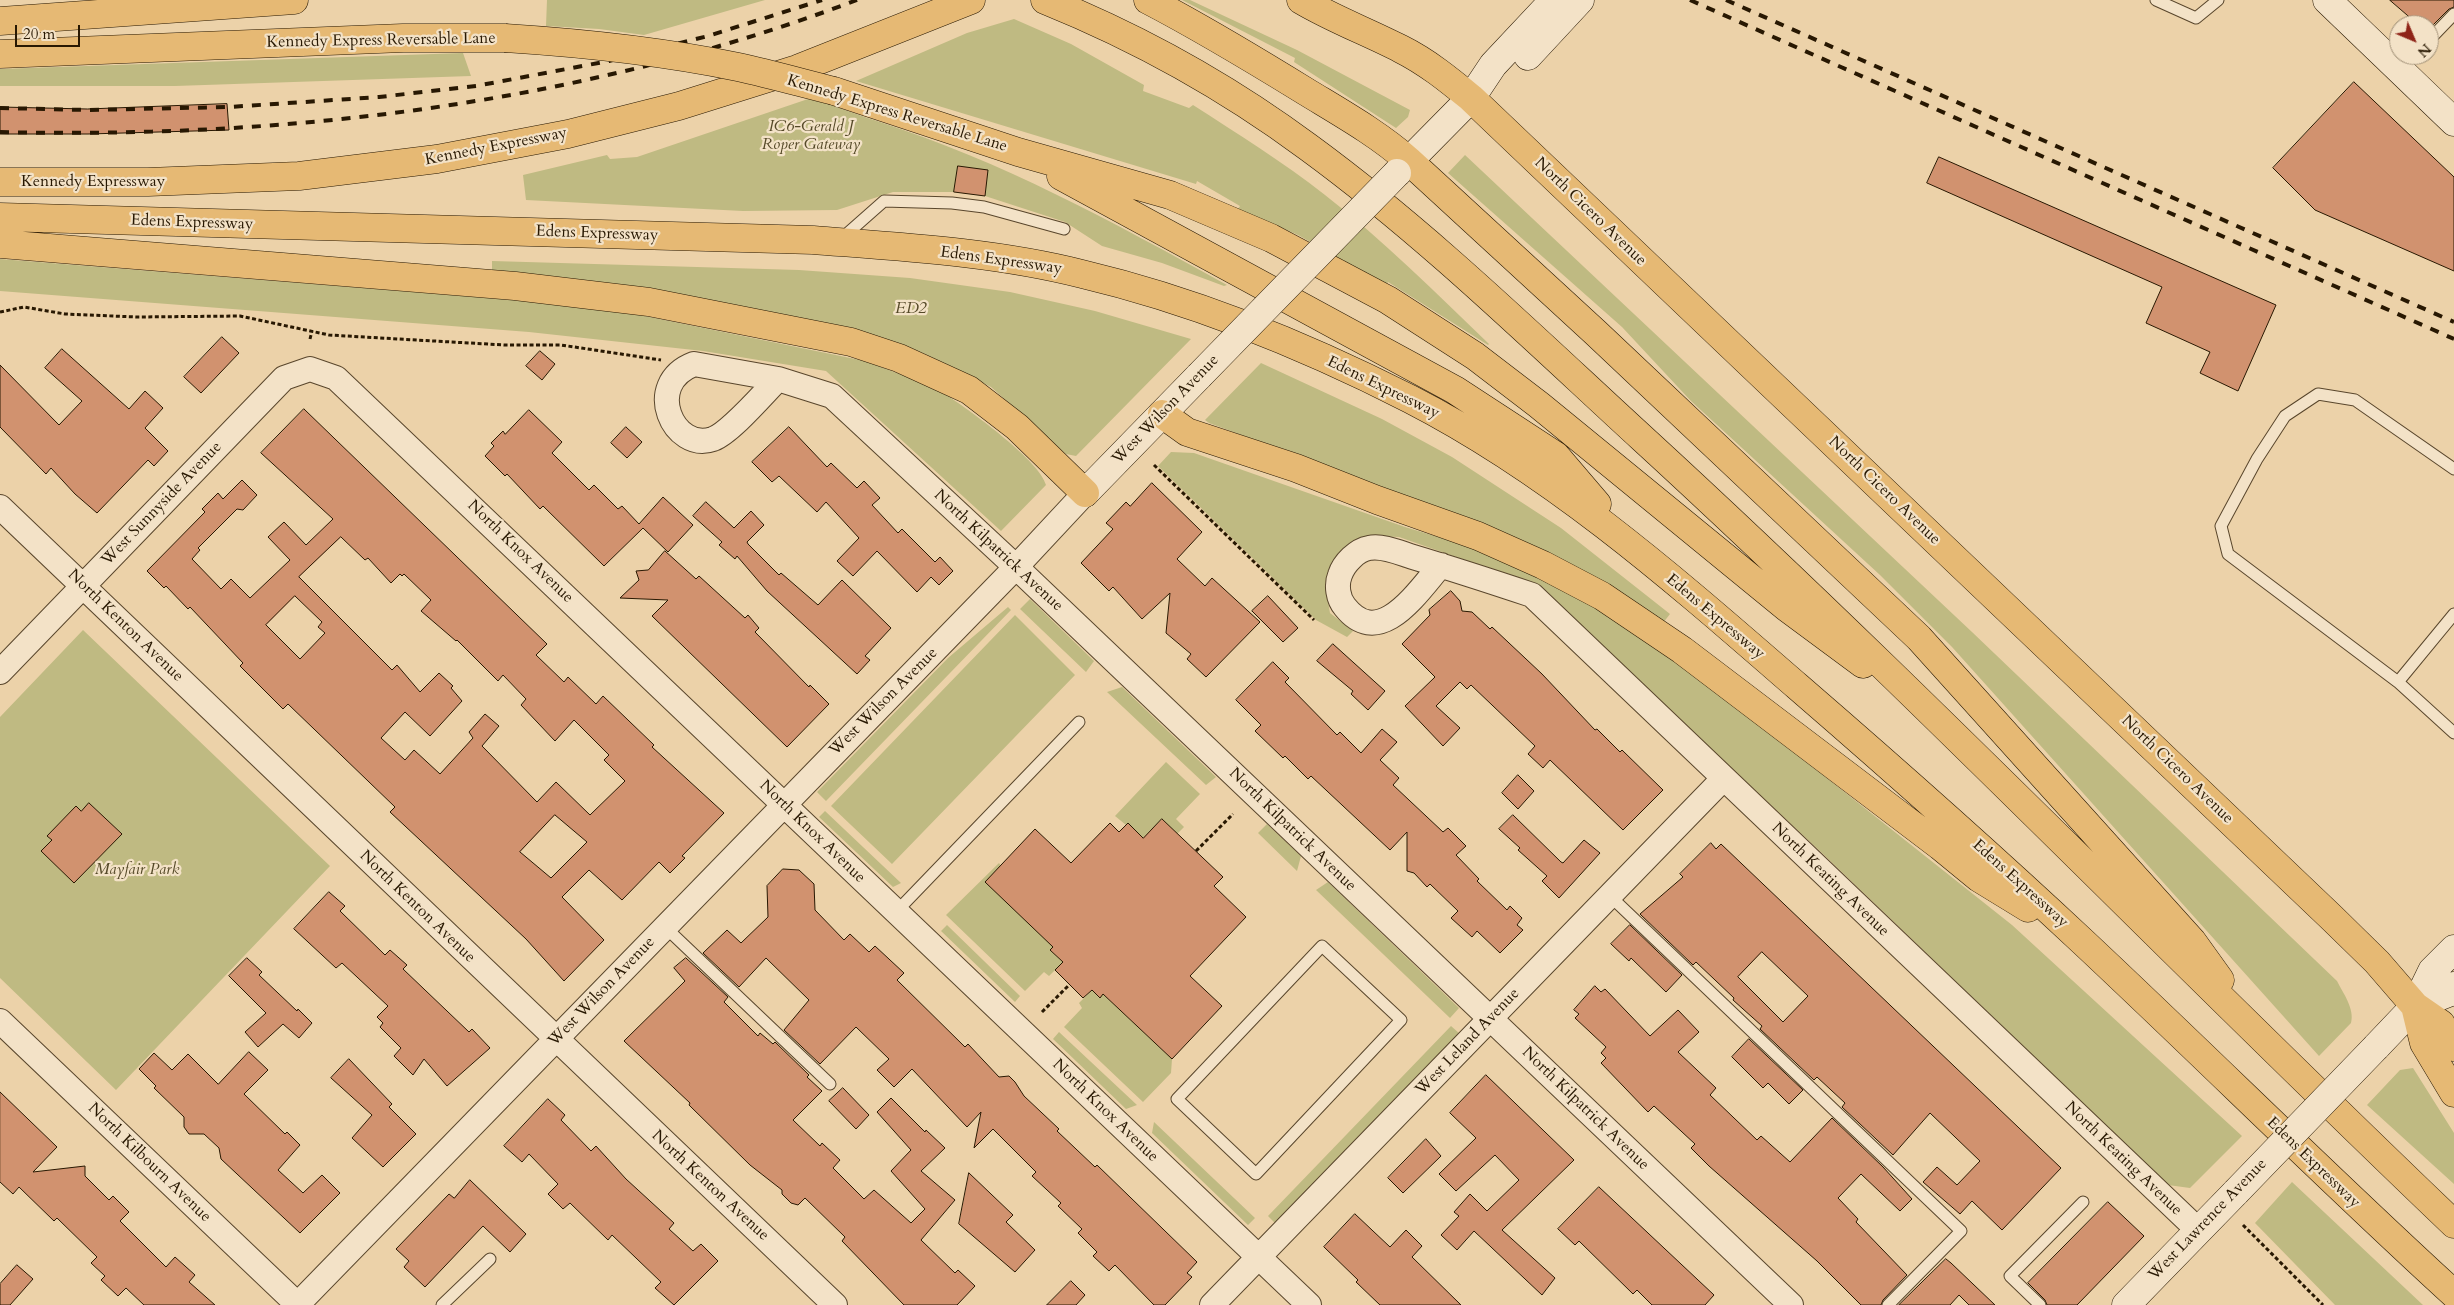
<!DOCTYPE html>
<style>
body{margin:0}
#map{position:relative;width:2454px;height:1305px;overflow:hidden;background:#ecd2a9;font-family:Cardo,serif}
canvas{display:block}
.north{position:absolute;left:2389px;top:15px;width:50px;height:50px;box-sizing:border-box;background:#f3e2c7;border:1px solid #a29178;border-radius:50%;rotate:135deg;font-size:14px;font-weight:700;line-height:20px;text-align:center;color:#281802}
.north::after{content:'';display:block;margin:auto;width:18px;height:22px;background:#8f2418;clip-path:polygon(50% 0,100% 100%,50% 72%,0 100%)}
.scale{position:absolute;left:15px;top:25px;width:65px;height:22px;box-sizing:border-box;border:2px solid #281802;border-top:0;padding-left:6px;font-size:15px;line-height:18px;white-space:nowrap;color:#281802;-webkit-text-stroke:4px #f3e2c7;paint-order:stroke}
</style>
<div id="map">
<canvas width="2454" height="1305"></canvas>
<div class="north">N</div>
<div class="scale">20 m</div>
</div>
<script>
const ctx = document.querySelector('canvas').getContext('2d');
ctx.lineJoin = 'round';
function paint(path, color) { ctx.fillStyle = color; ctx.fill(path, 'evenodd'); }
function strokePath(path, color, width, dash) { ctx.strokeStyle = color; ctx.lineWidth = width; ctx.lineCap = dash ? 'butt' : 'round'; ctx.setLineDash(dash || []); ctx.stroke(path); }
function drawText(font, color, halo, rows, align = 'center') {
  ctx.font = font + ' Cardo,serif'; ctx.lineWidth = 4.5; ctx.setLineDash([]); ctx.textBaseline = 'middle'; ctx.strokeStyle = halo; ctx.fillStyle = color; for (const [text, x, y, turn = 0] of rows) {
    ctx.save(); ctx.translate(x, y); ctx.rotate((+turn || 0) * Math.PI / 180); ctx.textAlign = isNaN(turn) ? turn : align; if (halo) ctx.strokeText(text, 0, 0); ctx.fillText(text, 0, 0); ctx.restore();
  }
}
const green = new Path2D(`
 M547 0H765L644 35 599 29 546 26Z
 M1182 0H1190L1297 50 1410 110 1408 117 1396 128 1294 62 1295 58Z
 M1014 19 1071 44 1144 85 1143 91 1189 108 1193 105C1238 134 1283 162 1325 195 1383 240 1436 293 1489 344L1488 345 1388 282 1386 285 1298 235 1238 209 1240 206 1197 181 1196 184 856 81 967 33Z
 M463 53 471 76 175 86H0V69Z
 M808 99C832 104 854 114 877 121 1004 162 1111 221 1227 285L1224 286 1162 263 1102 246 1065 222 985 196 954 192H893L837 210 743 211 526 200 523 175 607 155 610 159 637 157Z
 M1465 155 1972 632 2337 981C2343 993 2355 1009 2351 1023L2319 1056 1952 647 1880 575 1691 401 1622 327 1448 173Z
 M0 259 526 301 640 315 865 361 950 393 951 398C973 413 1040 461 1046 485L1001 531 826 371 703 351 529 332 0 291Z
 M492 261 799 270 910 278 1010 292 1095 311 1191 339 1076 456 1066 454 991 387 923 353 838 328 492 274Z
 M1261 363 1382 419 1452 457 1561 528 1670 614 1663 623 1435 507 1209 423 1205 420Z
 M1171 452 1194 453 1405 527 1508 558 1633 630 1823 775 2012 925 2242 1136 2190 1188 2168 1185 1823 854 1536 585 1399 537 1373 536 1353 544 1332 563 1325 584 1330 613 1353 631 1347 637 1316 620 1158 466Z
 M1030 599 1094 661 1086 672 1020 609Z
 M1008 607 1011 610 826 801 817 792 948 658Z
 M1015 615 1075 675 892 864 831 806Z
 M83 630 330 866 116 1090 0 978V717Z
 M1122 687 1216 777 1206 785 1107 692Z
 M1166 762 1200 794 1176 819 1184 827 1177 834 1162 819 1143 838 1128 824 1126 825 1115 816Z
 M825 811 901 883 893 887 819 817Z
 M1267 824 1301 856 1297 871 1258 833Z
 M999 863 1053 947 1050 950 1063 962 1049 976 1044 972 1025 991 946 915Z
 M1328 882 1459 1008 1450 1018 1316 890Z
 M947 925 1020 996 1015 1002 941 931Z
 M1092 990 1099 998 1103 994 1172 1059 1171 1073 1143 1102 1064 1027 1082 1008 1079 1003Z
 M1451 1026 1460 1034 1277 1225 1268 1216Z
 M1059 1032 1137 1105 1126 1109 1053 1039Z
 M2413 1068 2454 1133V1184L2367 1105 2400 1070Z
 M1154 1122 1255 1218 1248 1225 1152 1133Z
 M2292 1182 2423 1305H2335L2255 1223Z`);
const building = new Path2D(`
 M2390 0H2454V7L2449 9 2433 25H2419Z
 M2354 82 2454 177V271L2315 210 2273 168Z
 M227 104 229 130 88 134H0V107L87 109Z
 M1939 157 2276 305 2238 391 2200 373 2210 352 2146 323 2162 287 1927 183Z
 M958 166 988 170 985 196 954 192Z
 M222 337 239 353 201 393 184 377Z
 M62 349 129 409 145 391 163 408 145 428 168 451 154 466 148 460 97 513 75 494 51 468 46 474 0 427V365L59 425 82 401 45 368Z
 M540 351 555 364 542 380 526 366Z
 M304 409 547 644 536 655 564 682 568 677 596 704 603 696 654 745 652 747 724 813 682 856 685 858 670 873 659 862 622 900 589 870 562 897 604 940 564 981 526 939 390 812 395 807 288 704 283 709 240 666 243 663 190 607 188 609 166 586 164 588 147 571 205 512 202 509 218 493 223 499 242 480 257 495 243 510 237 509 198 548 200 550 192 559 221 589 231 579 250 598 290 560 268 537 284 522 306 545 333 519 261 453ZM341 537 365 560 368 558 391 583 400 574 402 576 404 574 431 600 421 611 456 641 457 640 498 681 503 675 526 699 521 705 555 741 574 720 609 755 604 760 625 781 590 815 556 782 537 802 482 746 499 726 485 714 469 732 473 738 440 774 414 750 405 760 381 738 405 712 430 736 462 701 451 688 453 686 439 673 420 692 397 665 392 670 299 577ZM295 596 322 622 318 627 325 633 300 659 266 625ZM555 815 587 842 551 878 520 852Z
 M529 410 562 442 552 453 589 490 594 485 618 509 622 506 639 524 663 497 693 525 668 552 643 528 604 566 543 506 540 509 507 474 505 476 485 456 494 446 491 443 503 431 505 434Z
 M626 427 642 442 627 458 611 443Z
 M789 427 827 467 831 463 857 488 864 481 880 498 872 505 898 533 902 529 935 562 940 557 953 571 939 585 931 577 917 592 877 551 853 576 837 561 859 538 826 502 817 512 779 476 772 482 752 462Z
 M1152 483 1202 532 1177 559 1205 586 1212 578 1260 622 1206 677 1187 659 1191 654 1166 633 1170 593 1142 619 1113 587 1109 591 1081 563 1113 529 1106 523 1126 502 1130 506Z
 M706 502 734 528 751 511 764 525 747 542 748 544 779 575 781 573 818 605 842 580 891 628 865 656 870 660 857 674 767 591 737 556 735 559 719 545 722 542 693 516Z
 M665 551 696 579 699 576 745 618 748 615 759 628 755 632 809 687 810 685 829 704 787 747 652 616 668 600 620 598 639 580 636 571 648 570Z
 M1451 591 1460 601 1462 611 1472 612 1490 629 1492 627 1542 674 1595 730 1597 729 1620 752 1622 750 1663 790 1623 830 1550 760 1543 768 1528 754 1535 746 1471 685 1467 689 1460 682 1436 706 1460 728 1443 746 1405 706 1435 677 1402 644 1430 615 1429 610Z
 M1268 596 1298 628 1283 642 1252 611Z
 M1333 644 1385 691 1368 710 1351 694 1353 691 1317 661Z
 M1273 662 1289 678 1285 682 1337 735 1340 732 1361 753 1382 729 1397 742 1380 760 1399 778 1393 785 1443 832 1448 828 1466 846 1456 855 1479 879 1477 881 1507 910 1510 906 1522 918 1517 925 1523 930 1500 953 1477 931 1472 937 1451 918 1458 911 1430 884 1427 887 1414 873 1407 871V832L1390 850 1311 776 1308 779 1285 756 1283 758 1255 731 1261 725 1236 700Z
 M1518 775 1534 791 1518 809 1502 793Z
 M89 803 122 834 74 883 41 851 52 840 47 836 76 806 81 811Z
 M1513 815 1561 862 1563 863 1584 840 1600 853 1559 898 1542 881 1547 876 1518 850 1520 848 1499 829Z
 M1162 819 1223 877 1214 886 1246 917 1190 976 1222 1006 1172 1059 1103 994 1100 998 1092 990 1083 998 1055 970 1063 962 1050 950 1053 947 985 882 1035 829 1071 863 1110 823 1119 832 1128 823 1143 838Z
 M1711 843 1716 849 1721 844 2061 1168 2002 1230 1972 1201 1960 1214 1923 1182 1937 1167 1957 1185 1980 1161 1930 1113 1893 1155 1842 1107 1845 1103 1817 1077 1814 1080 1760 1029 1762 1026 1733 1000 1734 998 1696 962 1693 965 1640 914 1683 877 1680 874ZM1762 952 1808 996 1783 1022 1738 977Z
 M783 869 799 870 814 884 815 910 844 940 850 934 869 952 875 946 904 973 897 980 965 1047 968 1044 999 1077 1009 1076 1015 1082 1024 1096 1059 1129 1057 1131 1095 1167 1097 1165 1197 1262 1187 1273 1192 1277 1165 1305H1154L1115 1265 1109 1271 1093 1256 1097 1252 1078 1233 1082 1229 1058 1206 1061 1203 1032 1176 1036 1172 993 1129 974 1148 981 1112 967 1127 912 1069 894 1087 877 1070 889 1059 856 1027 820 1064 784 1030 809 1000 766 958 739 987 703 953 727 930 741 943 768 917 767 886Z
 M329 892 345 906 340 911 385 955 390 950 407 965 403 969 469 1032 472 1029 490 1048 447 1086 424 1059 413 1075 394 1056 401 1048 380 1027 383 1023 377 1017 388 1006 342 963 336 968 294 929Z
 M1630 925 1682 975 1666 992 1631 958 1629 961 1611 944Z
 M247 958 262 972 259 975 297 1011 298 1009 312 1023 299 1038 283 1024 258 1047 245 1032 266 1013 229 976Z
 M686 958 728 997 724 1002 758 1036 760 1033 773 1044 775 1042 809 1075 807 1077 822 1091 793 1120 820 1146 822 1143 840 1160 833 1168 864 1199 874 1190 911 1223 925 1209 891 1171 911 1150 877 1112 891 1098 925 1132 926 1130 945 1148 921 1171 955 1200 921 1240 955 1273 958 1270 975 1286 957 1305H904L842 1241 845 1237 805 1198 798 1205 791 1203 782 1194V1190L750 1165 689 1105 690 1103 624 1041 685 981 674 968Z
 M1595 986 1601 992 1605 989 1650 1036 1678 1010 1699 1032 1678 1052 1716 1088 1710 1095 1757 1140 1761 1136 1790 1162 1832 1118 1883 1167 1912 1199 1900 1211 1861 1174 1838 1198 1858 1219 1856 1222 1907 1275 1883 1300 1881 1305H1861L1817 1261 1709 1166 1691 1148 1695 1144 1654 1106 1648 1112 1601 1063 1606 1058 1601 1053 1606 1047 1575 1018 1579 1014 1574 1010Z
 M1749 1039 1803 1090 1789 1104 1768 1083 1763 1088 1732 1057Z
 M249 1052 268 1070 244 1094 285 1134 287 1132 300 1145 278 1170 303 1193 322 1175 340 1193 300 1233 221 1159 219 1148 204 1134H189L184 1127V1117L154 1088 156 1086 139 1069 154 1053 172 1070 188 1054 218 1084Z
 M349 1059 392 1104 389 1107 416 1134 383 1167 352 1138 372 1115 331 1078Z
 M1486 1075 1574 1160 1502 1230 1555 1278 1542 1295 1474 1231 1457 1250 1441 1235 1459 1216 1454 1212 1470 1194 1487 1211 1519 1180 1495 1155 1456 1191 1439 1174 1476 1138 1450 1113Z
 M843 1088 869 1115 856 1129 829 1101Z
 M0 1092 57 1147 33 1172 85 1166V1176L109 1200 113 1196 129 1212 120 1221 166 1267 175 1257 195 1275 189 1282 215 1305H144L126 1288 118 1296 101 1280 105 1276 91 1263 97 1257 57 1218 54 1221 19 1187 13 1194 0 1182Z
 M548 1099 565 1115 561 1120 591 1151 596 1146 626 1179 674 1223 669 1229 693 1251 701 1244 718 1261 674 1305 655 1288 661 1282 612 1235 608 1240 570 1203 563 1209 548 1194 558 1184 529 1154 522 1162 504 1146Z
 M1426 1139 1441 1156 1403 1193 1388 1178Z
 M969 1173 1013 1215 1006 1222 1035 1250 1015 1272 959 1224Z
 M470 1180 526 1234 510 1252 483 1226 425 1287 404 1267 409 1261 396 1249 449 1194 454 1198Z
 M1599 1187 1714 1295 1705 1305H1652L1637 1290 1633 1294 1579 1241 1575 1245 1558 1229Z
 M2108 1202 2144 1236 2077 1305H2047L2045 1300 2028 1283Z
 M1355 1214 1390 1247 1406 1230 1422 1246 1412 1257 1461 1305H1380L1356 1282 1358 1280 1324 1247Z
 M1946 1259 1951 1263 1995 1305H1969L1959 1295 1950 1305H1899Z
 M17 1265 33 1279 10 1305H0V1284Z
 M1071 1281 1085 1295 1076 1305H1047Z`);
const path = new Path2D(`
 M0 312 24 307 65 314 136 317 240 316 329 335 504 345H561L661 360
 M310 339 312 331
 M1154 465 1314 620
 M1196 851 1233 814
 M1042 1012 1069 985
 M2243 1225 2323 1305`);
const lane = new Path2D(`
 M2156 0 2196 18 2218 0
 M2432 37 2454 14
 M841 239 884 201 952 203 984 207 1064 229
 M2454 469 2355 400 2318 394 2285 416 2257 459 2221 526 2228 554 2398 682 2454 733
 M2398 682 2454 614
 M1610 896 1961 1231 1888 1305
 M896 912 1079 722
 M665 927 830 1084
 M1322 946 1401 1020 1256 1174 1177 1099Z
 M442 1305 490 1259
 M2040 1305 2010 1276 2083 1202`);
const street = new Path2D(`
 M778 379C763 394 731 432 713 439 674 453 642 384 694 364L778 379 832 396 1016 567 1791 1305
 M0 507 835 1305
 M1441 565C1418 591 1380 651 1345 607 1338 599 1336 585 1340 575 1344 563 1357 550 1369 548 1383 545 1400 553 1413 557 1453 569 1493 582 1532 595L2198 1230
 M0 672 284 378 310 369 336 378 1309 1305
 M0 1021 298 1305
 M297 1305 1016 567 1085 493
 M1212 1305 1724 778`);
const secondary = new Path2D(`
 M2327 0 2454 122
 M1528 56 1580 0
 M1397 173 1471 98 1493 65 1554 0
 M1085 493 1199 376
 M2415 1006 2448 993 2454 986
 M2376 1047 2415 1006 2432 971 2454 949
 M2126 1305 2236 1192`);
const primary = new Path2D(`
 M1301 0C1333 19 1368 32 1401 49 1427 62 1449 80 1471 98L2332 918 2377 962 2415 1006 2441 1024 2454 1047
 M2415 1006 2424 1043 2454 1093`);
const highway = new Path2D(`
 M1045 0C1139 38 1227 87 1308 147 1427 234 1533 338 1642 438 1920 693 2181 964 2454 1224
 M1148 0C1202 28 1253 59 1305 91 1341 113 1377 133 1409 161L1596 333 1919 638 2192 941 2220 980
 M0 21 294 0
 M0 54 403 38H505
 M834 91 1018 152 1170 195 1271 238 1388 300 1475 356 1539 405 1786 607 1863 664
 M1061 176 1455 390 1556 456 1597 504
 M0 182H148L299 176 437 159 568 134 679 106 797 69 971 0
 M0 217 813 240C902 247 995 252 1082 274 1196 301 1306 346 1410 399 1554 473 1676 581 1797 686 1893 769 1989 854 2082 941 2207 1058 2328 1179 2454 1294
 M0 244 515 286 649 302 851 342 899 358 969 390 1017 427 1085 493
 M1162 414 1187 432 1296 468 1377 500 1478 536 1543 565 1602 596 1682 650 1940 846 1979 878 2028 908`);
const rail = new Path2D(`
 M1690 0 2454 339
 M1726 0 2454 322
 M0 108 88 110 229 107 379 97 476 86 609 61 708 36 822 0
 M0 132C291 139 585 103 857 0`);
const secondaryBridge = new Path2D(`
 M1199 376 1397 173
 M2236 1192 2376 1047`);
const highwayBridge = new Path2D(`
 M505 38C583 43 661 51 738 67 770 74 802 83 834 91`);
const streetNames = [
 ["Kennedy Express Reversable Lane",381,41,-1],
 ["Kennedy Express Reversable Lane",897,114,17],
 ["Kennedy Expressway",496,147,-11],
 ["Kennedy Expressway",93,182],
 ["North Cicero Avenue",1590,212,44],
 ["Edens Expressway",192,223,2],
 ["Edens Expressway",597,234,2],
 ["Edens Expressway",1001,261,8],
 ["Edens Expressway",1383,388,26],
 ["West Wilson Avenue",1166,410,-46],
 ["North Cicero Avenue",1884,491,44],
 ["West Sunnyside Avenue",162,504,-46],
 ["North Kilpatrick Avenue",998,551,43],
 ["North Knox Avenue",520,552,44],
 ["Edens Expressway",1715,617,40],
 ["North Kenton Avenue",125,626,44],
 ["West Wilson Avenue",884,702,-45],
 ["North Cicero Avenue",2177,770,44],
 ["North Kilpatrick Avenue",1292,830,44],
 ["North Knox Avenue",812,832,44],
 ["North Keating Avenue",1830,880,44],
 ["Edens Expressway",2020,884,42],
 ["North Kenton Avenue",417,907,44],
 ["West Wilson Avenue",602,992,-46],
 ["West Leland Avenue",1468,1042,-46],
 ["North Kilpatrick Avenue",1585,1109,44],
 ["North Knox Avenue",1105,1111,44],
 ["North Keating Avenue",2123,1159,44],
 ["North Kilbourn Avenue",149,1163,44],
 ["Edens Expressway",2313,1163,44],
 ["North Kenton Avenue",710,1186,43],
 ["West Lawrence Avenue",2208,1220,-46]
];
const parkNames = [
 ["IC6-Gerald J",811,127],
 ["Roper Gateway",811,145],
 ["ED2",911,309],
 ["Mayfair Park",137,870]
];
paint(green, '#bfba82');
paint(building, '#d1926f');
strokePath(building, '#281802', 1);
strokePath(lane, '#59462c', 13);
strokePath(street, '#59462c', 26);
strokePath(secondary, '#281802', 29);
strokePath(primary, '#281802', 29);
strokePath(highway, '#281802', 29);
strokePath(path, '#281802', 3, [4, 2.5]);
strokePath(lane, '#f3e2c7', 11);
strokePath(street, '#f3e2c7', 24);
strokePath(secondary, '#f3e2c7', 28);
strokePath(primary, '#e6b974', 28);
strokePath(highway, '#e6b974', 28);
strokePath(rail, '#281802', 4, [9, 9]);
strokePath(secondaryBridge, '#281802', 29, []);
strokePath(highwayBridge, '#281802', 29, []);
strokePath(secondaryBridge, '#f3e2c7', 28);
strokePath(highwayBridge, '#e6b974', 28);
drawText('16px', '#281802', '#f3e2c7', streetNames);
drawText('italic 16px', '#554928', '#f3e2c7', parkNames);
</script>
